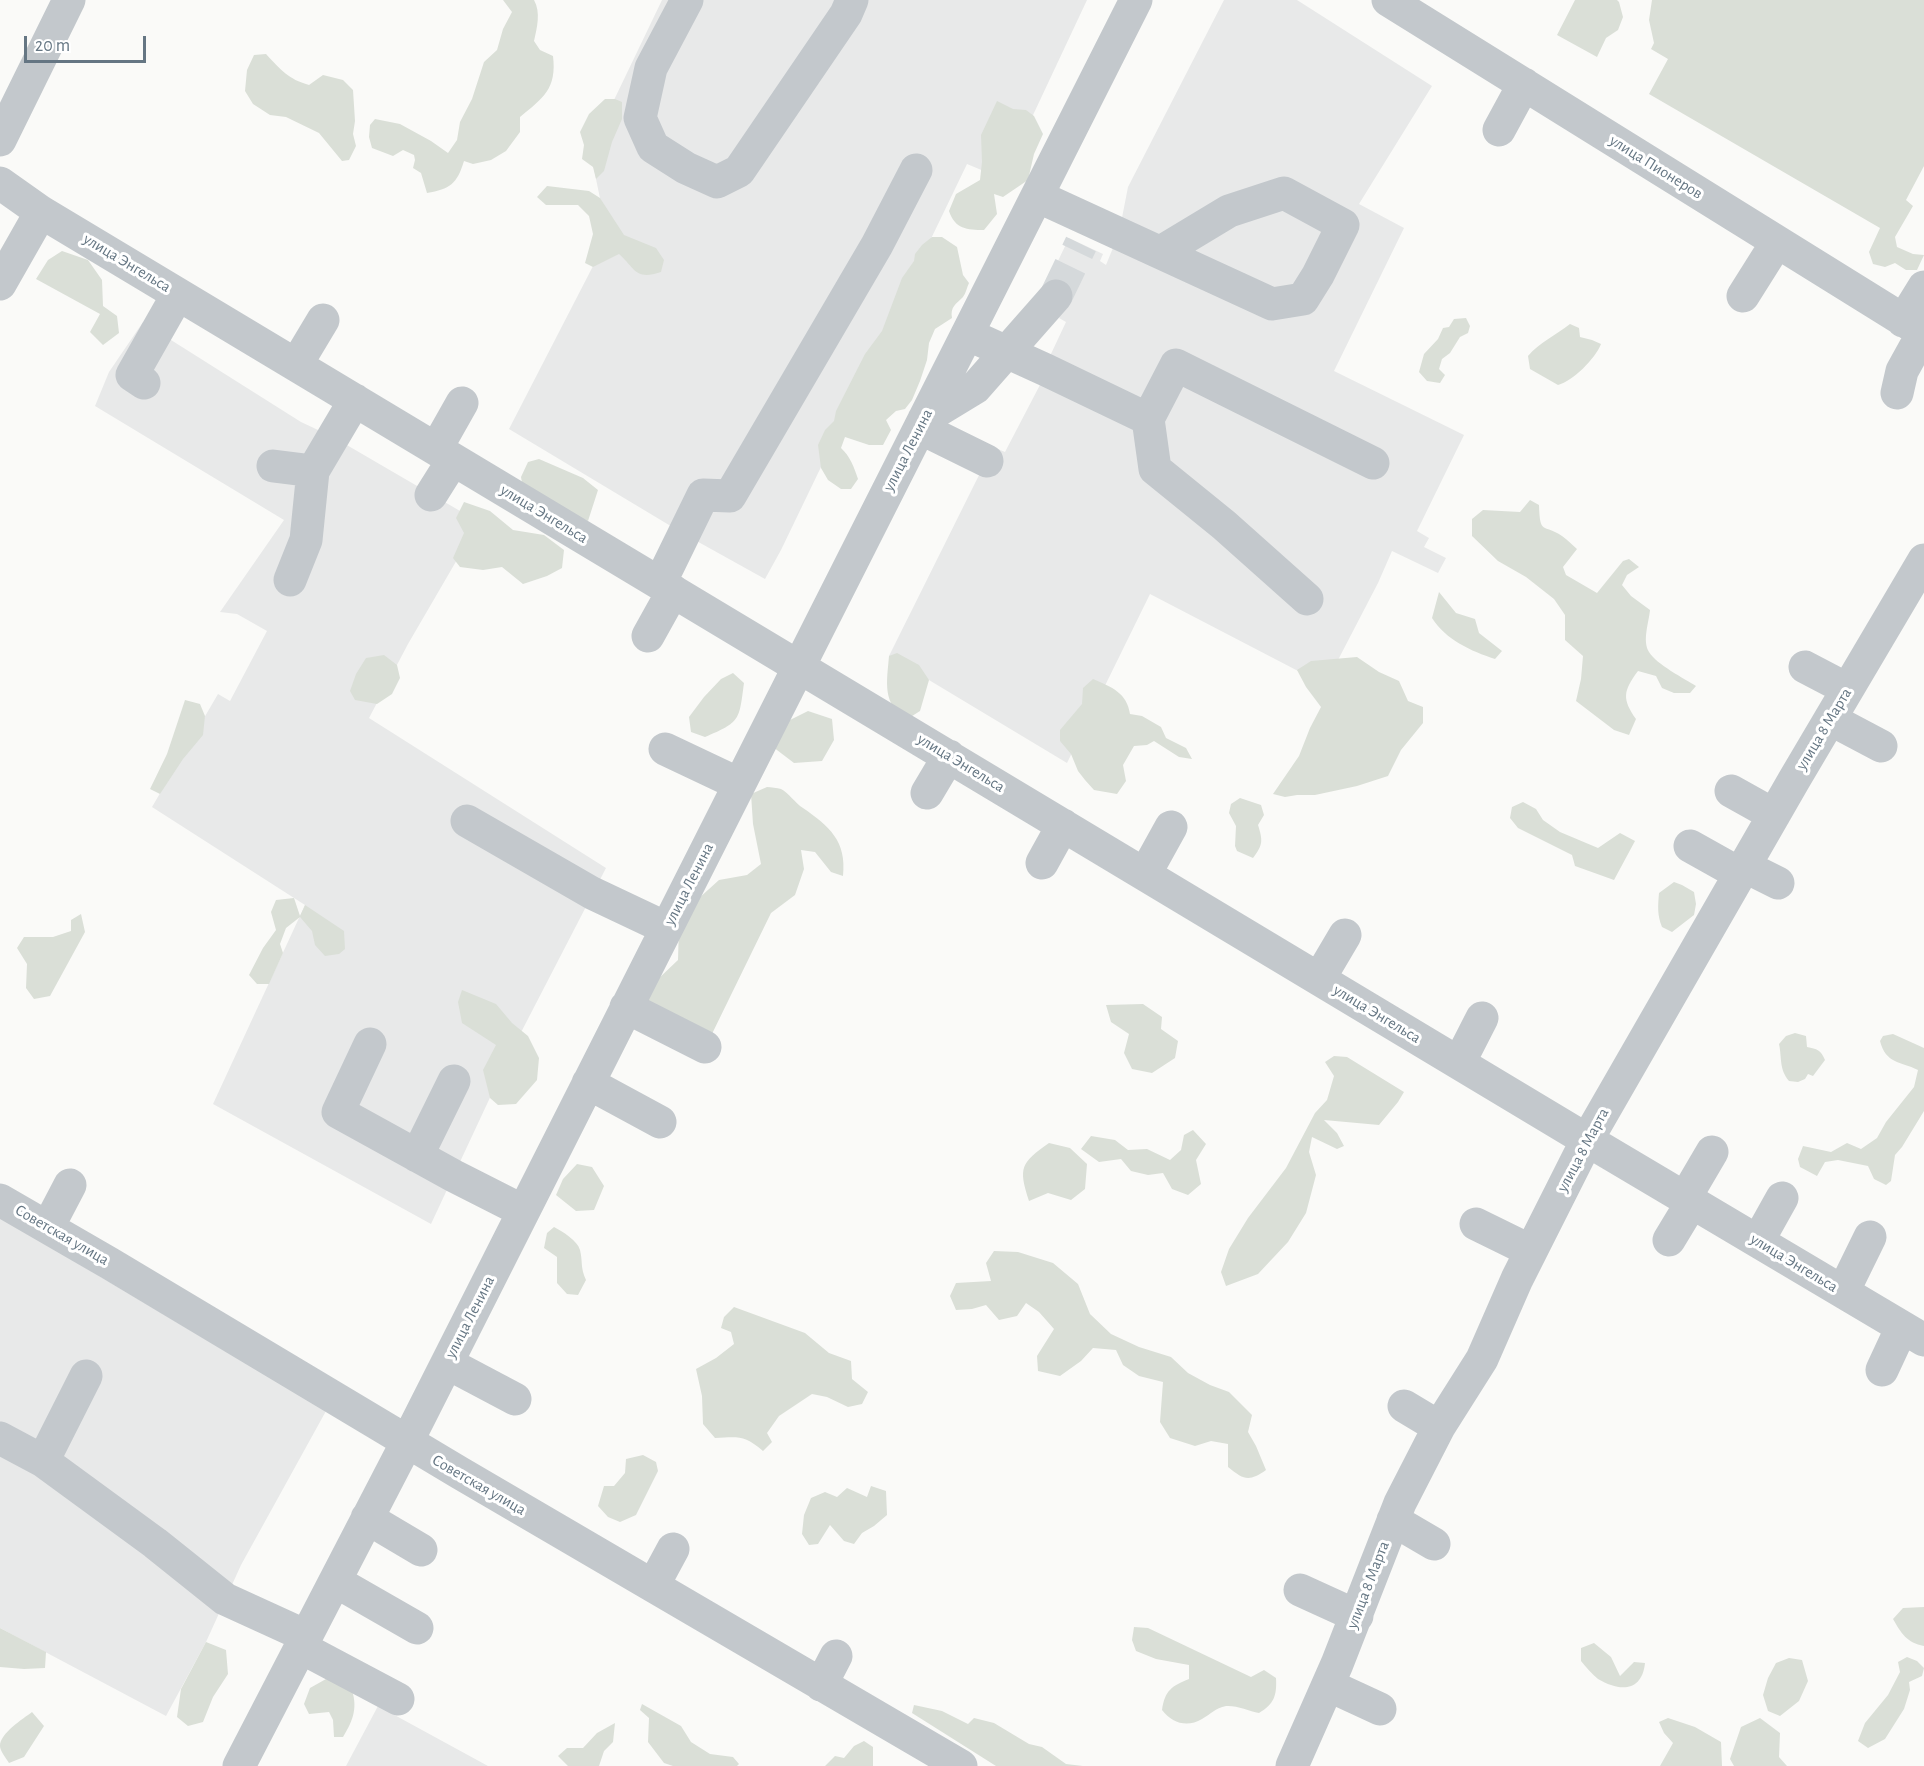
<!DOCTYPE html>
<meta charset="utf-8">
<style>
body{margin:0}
#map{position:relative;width:1924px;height:1766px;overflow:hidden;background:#fafaf8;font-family:"Alegreya Sans",sans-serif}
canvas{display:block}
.scale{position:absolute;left:24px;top:36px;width:122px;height:27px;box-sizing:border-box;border:3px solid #657683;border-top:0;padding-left:8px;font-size:18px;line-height:21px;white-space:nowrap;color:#657683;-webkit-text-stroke:4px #fff;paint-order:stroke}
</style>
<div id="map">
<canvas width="1924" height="1766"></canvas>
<div class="scale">20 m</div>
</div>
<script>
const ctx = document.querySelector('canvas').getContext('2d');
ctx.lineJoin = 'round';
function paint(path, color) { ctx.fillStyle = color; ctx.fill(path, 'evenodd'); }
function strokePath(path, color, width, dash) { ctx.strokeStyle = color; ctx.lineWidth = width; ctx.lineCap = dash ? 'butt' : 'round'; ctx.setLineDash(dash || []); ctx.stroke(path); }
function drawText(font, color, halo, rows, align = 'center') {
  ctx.font = font + ' "Alegreya Sans",sans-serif'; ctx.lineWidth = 6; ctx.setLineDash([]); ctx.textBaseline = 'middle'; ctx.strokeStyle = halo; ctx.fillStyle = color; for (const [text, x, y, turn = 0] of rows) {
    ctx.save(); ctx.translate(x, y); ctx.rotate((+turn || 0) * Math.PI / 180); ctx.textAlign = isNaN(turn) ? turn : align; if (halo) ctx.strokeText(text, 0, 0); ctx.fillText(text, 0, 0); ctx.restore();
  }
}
const built = new Path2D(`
 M662 0H1087L1003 179 967 164 781 550 765 579 684 534 509 429 608 237 590 150Z
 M1224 0H1297L1432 86 1359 204 1404 228 1334 371 1464 435 1417 531 1429 538 1424 547 1446 558 1438 573 1392 551 1378 583 1325 685 1150 594 1067 763 889 656 993 447 1005 452 1042 381 1050 356 1066 322 1059 318 1067 301 1044 290 1069 238 1103 254 1100 261 1106 265 1119 233 1128 187Z
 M143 322 158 330 171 340 301 422 333 437 479 522 408 644 369 718 606 868 515 1044 431 1224 213 1104 305 905 152 807 218 694 230 701 267 631 237 614 220 612 284 520 95 406 109 372Z
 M0 1217 326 1411 241 1565 206 1642 166 1716 0 1628Z
 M378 1706 488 1766H346Z`);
const green = new Path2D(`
 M503 0H534C541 12 537 28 534 41L540 50 553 56C557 89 543 98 520 117V132L506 151 491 160 473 164 464 161C457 184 450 189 427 193L421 173 413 168 415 160 414 155 403 150 393 156 372 148 369 137 370 125 375 119 400 124 431 141 448 153 457 140 460 122 472 99 484 62 497 50 503 29 512 12Z
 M1575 0H1617L1619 2 1623 17 1618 30 1606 38 1597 57 1557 35Z
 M1652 0H1924V166L1906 200 1913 206 1895 237 1897 247 1913 254 1924 255 1917 270H1906L1895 263 1885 267 1873 264 1869 252 1880 228 1649 94 1668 59 1651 49 1654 43 1649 20Z
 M266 54C281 70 288 79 309 85L323 75 343 80 353 90 355 121 353 134 356 146 349 160 342 161 319 133 286 117 270 115 253 104 245 91 247 70 254 55Z
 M605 99H615L622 102V119L612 142 604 171 596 179 593 167 582 159 584 145 580 132 589 114Z
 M997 101 1013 109 1026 110 1034 116 1043 134 1034 154 1028 180 1003 197 994 194 997 214 984 230C967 230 955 229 949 211L956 194 980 180 982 162 981 135Z
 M547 186 589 191 600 198 624 235 656 248 664 260 661 272C635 281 635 268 619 254L593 267 585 263 593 234 589 216 578 205H546L537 197Z
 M932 237H942L957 247 963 275 969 283C967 287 966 293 963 297 956 304 950 307 952 318L935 329 929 343 927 360 920 381 912 400 905 409 896 411 886 420 891 430 883 445H869L845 437 841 448C850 456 854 467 858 479L851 489H841L828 480 821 468 818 445 825 430 834 421 836 411 865 354 882 331 902 278 914 261 915 254 922 245Z
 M62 251 88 260 102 280 103 306 117 316 119 333 103 345 90 332 100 314 36 279 48 260Z
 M1466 318 1470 326 1468 333 1460 337 1450 353 1442 359 1439 369 1445 375 1440 383 1427 381 1419 372 1424 354 1438 339 1443 328 1449 327 1454 319Z
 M1570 324 1579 328 1580 337 1592 340 1601 344C1595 359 1573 381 1558 385L1530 369 1528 356C1539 343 1556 335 1570 324Z
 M539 459 583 478 598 490 588 521 524 494 521 477 528 462Z
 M1530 500 1539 505C1540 536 1543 523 1562 536 1568 540 1572 545 1577 549L1563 567 1566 575 1597 593 1623 561 1629 559 1639 567 1627 575 1622 585 1631 596 1650 610C1649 622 1642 641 1649 652 1656 664 1685 679 1696 686L1690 693H1674L1662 688 1656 676 1638 671C1623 691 1622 699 1636 719L1629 735 1614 730 1576 701 1581 679 1583 656 1565 640V615L1554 599 1526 577 1498 561 1472 536V519L1483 510 1520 512Z
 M464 502 490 511 513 530 544 535 564 550 562 568 547 576 523 584 502 567 483 570 460 567 453 558 464 533 456 518Z
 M1439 592 1456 613 1475 619 1479 633 1502 651 1495 659C1471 651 1446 640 1432 618Z
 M897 653 919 665 929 680 920 711 909 718C881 707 887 681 889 656Z
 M384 655 397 665 400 678 392 694 377 704 355 700 350 691 356 674 366 658Z
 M1357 657 1379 672 1399 681 1408 701 1423 707V723L1401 750 1388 776 1357 786 1315 795H1297L1285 797 1273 794 1299 756 1310 728 1321 707 1306 687 1297 670 1311 661Z
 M733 673 744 683C739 720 741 722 705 737L691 732 689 717 704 697 721 679Z
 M1093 679C1112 687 1127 693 1130 714L1142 716 1161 727 1166 738 1186 748 1192 759 1179 757 1154 741 1147 745 1134 746 1123 765 1126 781 1117 794 1094 790 1085 780 1078 771 1071 754 1060 741V730L1082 704 1083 688Z
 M185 700 200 704 205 716 203 735 183 759 160 794 150 789 167 754Z
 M808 711 832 719 834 740 822 761 794 763 773 747 784 723Z
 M767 787C771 787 777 788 781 789 789 793 795 803 803 808 829 826 847 841 843 876L831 872 815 852 801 850 804 869 795 895 771 913 709 1040 647 1003 657 980 678 960 679 925 698 899 719 880 747 875 761 864 753 824 751 794Z
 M1240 798 1261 805 1264 815 1258 825C1263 841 1263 845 1253 858L1237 851 1235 846 1236 826 1229 813 1231 804Z
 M1523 802 1536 809 1543 820 1560 832 1598 848 1620 833 1635 841 1614 880 1575 866 1572 855 1518 828 1510 818 1512 807Z
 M1674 882 1682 885 1694 892 1696 904 1694 915 1672 932 1662 927C1657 915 1658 905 1659 893Z
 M294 898 300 916 305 905 344 931 345 949 339 954 325 956 315 945 312 931 300 917 286 928 280 944 283 953 269 984H257L249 975 263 948 276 930 271 912 276 900Z
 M81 914 85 932 50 996 34 999 26 988 27 964 17 948 24 937H53L71 931V920Z
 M462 990 496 1004 512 1023 528 1036 539 1058 537 1080 516 1104 498 1105 490 1098 483 1070 496 1045 462 1023 458 1002Z
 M1143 1004 1162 1017 1161 1029 1178 1041 1175 1058 1152 1073 1132 1069 1124 1053 1129 1034 1111 1022 1106 1005Z
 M1795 1033 1806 1036 1807 1047C1817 1049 1821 1050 1825 1060L1813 1076 1808 1074 1805 1079 1798 1082 1789 1081C1779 1069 1782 1058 1779 1044L1786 1036Z
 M1893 1034 1924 1048V1111L1902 1147 1895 1155 1891 1181 1886 1185 1874 1179 1868 1166 1838 1160 1825 1162 1817 1176 1800 1167 1798 1159 1803 1146 1831 1152 1847 1143 1861 1149 1877 1138 1886 1122 1914 1087 1918 1070C1900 1061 1886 1064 1880 1041L1883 1036Z
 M1334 1056 1347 1057 1404 1092 1398 1102 1379 1125 1324 1120 1337 1133 1344 1146 1337 1149 1312 1137 1309 1152 1316 1175 1306 1213 1288 1242 1258 1274 1226 1286 1221 1272 1229 1249 1248 1218 1286 1168 1315 1113 1327 1100 1334 1076 1325 1062Z
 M1193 1130 1206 1144 1196 1160 1201 1184 1188 1195 1172 1189 1163 1173 1148 1175 1131 1171 1121 1159 1099 1162 1081 1149 1091 1136 1115 1140 1128 1150 1147 1149 1170 1160 1181 1150 1184 1135Z
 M1049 1143 1070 1148 1087 1164 1085 1189 1071 1200 1048 1193 1029 1201C1018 1167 1021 1163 1049 1143Z
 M577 1164 592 1167 604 1186 594 1210 576 1211 556 1195 563 1179Z
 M554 1227C563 1232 577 1240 580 1250 583 1262 580 1267 586 1280L578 1295 567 1294 557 1283V1257L544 1248 547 1233Z
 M994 1251 1018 1252 1053 1263 1078 1284 1090 1314 1111 1334 1139 1347 1171 1357 1188 1373 1210 1385 1229 1392 1252 1415 1248 1432 1256 1446 1266 1470C1249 1482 1244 1480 1228 1467V1444L1211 1441 1195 1446 1170 1438 1160 1422 1163 1382 1139 1376 1123 1365 1116 1350 1093 1348 1081 1361 1060 1376 1038 1371 1037 1356 1054 1329 1039 1312 1026 1303 1017 1316 999 1320 986 1305 972 1309 956 1310 950 1296 956 1283 991 1281 986 1263Z
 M734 1307 805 1333 829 1353 851 1361 852 1379 868 1392 862 1404 848 1407 827 1397 812 1394 779 1416 767 1433 772 1442 763 1451C744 1435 739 1437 715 1438L703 1424 702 1396 696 1369 716 1358 734 1344 731 1332 721 1328 724 1317Z
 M643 1455 656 1462 658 1471 636 1515 620 1522 608 1517 598 1506 604 1486H614L625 1473 626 1459Z
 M871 1486 886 1491 887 1515 874 1526 862 1533 854 1544 844 1541 830 1525 818 1544 809 1545 802 1534 804 1515 811 1498 825 1492 837 1497 847 1488 867 1497Z
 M1924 1607V1646C1907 1643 1901 1633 1893 1619L1903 1608Z
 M1134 1627 1148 1628 1251 1677 1264 1670 1276 1678C1277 1696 1274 1704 1259 1713 1249 1711 1236 1705 1226 1706 1215 1708 1211 1714 1202 1719 1187 1728 1172 1723 1162 1710 1165 1690 1172 1686 1189 1679V1665L1156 1659 1136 1651 1132 1640Z
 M0 1628 46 1652 45 1668 24 1669 0 1667Z
 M206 1642 226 1650 228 1674 213 1697 203 1722 188 1726 177 1717 181 1689Z
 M1594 1643 1611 1657 1620 1676 1634 1662 1645 1663C1642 1692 1620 1692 1598 1679 1592 1674 1586 1667 1581 1661V1648Z
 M1907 1657 1917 1661 1924 1668 1922 1676 1909 1682 1910 1690 1904 1709 1885 1739 1868 1748 1858 1741 1865 1723 1888 1695 1900 1672 1898 1662Z
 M1789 1658 1802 1660 1808 1681 1799 1701 1780 1716 1768 1711 1763 1695 1768 1678 1776 1663Z
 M326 1679 351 1687C358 1707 354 1719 343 1737H334L333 1720 329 1712 309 1714 304 1704 310 1688Z
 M642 1704 681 1726 691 1742 710 1754 733 1757 739 1764 737 1766H673L664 1763 648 1742 649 1718 640 1710Z
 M914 1705 942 1711 968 1724 974 1718 994 1723 1029 1744 1042 1747 1066 1764 1083 1766H996L912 1713Z
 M32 1712 44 1726 24 1757 9 1763C6 1758 0 1751 0 1746 0 1733 23 1719 32 1712Z
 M1668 1718 1695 1727 1721 1742 1722 1766H1660L1673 1743 1664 1733 1659 1722Z
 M1760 1718 1780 1733 1779 1757 1787 1766H1734L1730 1759 1741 1727Z
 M615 1723 613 1742 604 1751 599 1766H568L558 1756 567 1748H583L597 1733Z
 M864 1741 873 1747V1766H825L835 1756 844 1758 854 1746Z`);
const minorTunnel = new Path2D(`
 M1056 296 1081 244`);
const minor = new Path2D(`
 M687 0 651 68 640 118 653 147 686 168 717 182 739 171 846 14 852 0
 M1388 0 1924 333
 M1499 130 1524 84
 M0 140 69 0
 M0 183 41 212 1587 1140 1924 1340
 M1037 196 1272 304 1303 299 1318 275 1343 225 1284 193 1229 211 1161 252
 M0 284 41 212
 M1743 296 1777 242
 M1903 321 1924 287
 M967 334 1046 370 1148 419 1176 365 1373 463
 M296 365 323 320
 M144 383 132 375 178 294
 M1897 393 1902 371 1923 333
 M924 419 975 388 1056 296
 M1148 419 1155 469 1224 525 1307 599
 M920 428 987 461
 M436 449 462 403
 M273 466 313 471
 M431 495 453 460
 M290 580 306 540 313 471 355 400
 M660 583 703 495 730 496 877 245 916 170
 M648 636 673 591
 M1805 667 1847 689
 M1830 719 1881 746
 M665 749 739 784
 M1731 791 1774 815
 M927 793 949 756
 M467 821 592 893 666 928
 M1690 846 1740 874
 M1042 863 1063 825
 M1744 866 1778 883
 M1145 874 1171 827
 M1319 979 1345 935
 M626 1007 705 1047
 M370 1044 338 1112 454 1176 523 1211
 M1459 1063 1482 1018
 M588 1083 660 1122
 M417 1156 454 1081
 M1685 1198 1712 1152
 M0 1200 109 1263 460 1473 961 1766
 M1476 1224 1531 1251
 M48 1227 70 1185
 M1669 1240 1692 1202
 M1758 1241 1782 1198
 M1843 1292 1870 1237
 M447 1363 515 1399
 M1882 1370 1902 1327
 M1404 1406 1439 1427
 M0 1438 43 1461 155 1543 225 1599 306 1636
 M43 1461 86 1376
 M367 1518 421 1550
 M1393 1520 1434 1544
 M335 1581 417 1628
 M653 1586 673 1549
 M1300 1590 1357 1616
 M300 1647 398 1699
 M821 1685 836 1656
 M1328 1685 1380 1709
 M239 1766 407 1442 1136 0
 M1292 1766 1337 1664 1400 1503 1439 1427 1482 1359 1517 1279 1587 1140 1794 780 1924 560`);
const streetNames = [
 ["улица Пионеров",1656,167,32],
 ["улица Энгельса",127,263,31],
 ["улица Ленина",908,450,-63],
 ["улица Энгельса",544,514,31],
 ["улица 8 Марта",1824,729,-59],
 ["улица Энгельса",961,763,31],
 ["улица Ленина",689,884,-63],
 ["улица Энгельса",1377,1014,31],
 ["улица 8 Марта",1583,1150,-62],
 ["Советская улица",62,1235,30],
 ["улица Энгельса",1794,1263,31],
 ["улица Ленина",470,1317,-63],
 ["Советская улица",479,1485,30],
 ["улица 8 Марта",1368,1585,-69]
];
paint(built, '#e8e9e9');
paint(green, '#dadfd7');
strokePath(minorTunnel, '#d5d9db', 33, [33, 16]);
strokePath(minor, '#c3c8cc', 33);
drawText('16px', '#657683', '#fff', streetNames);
</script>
